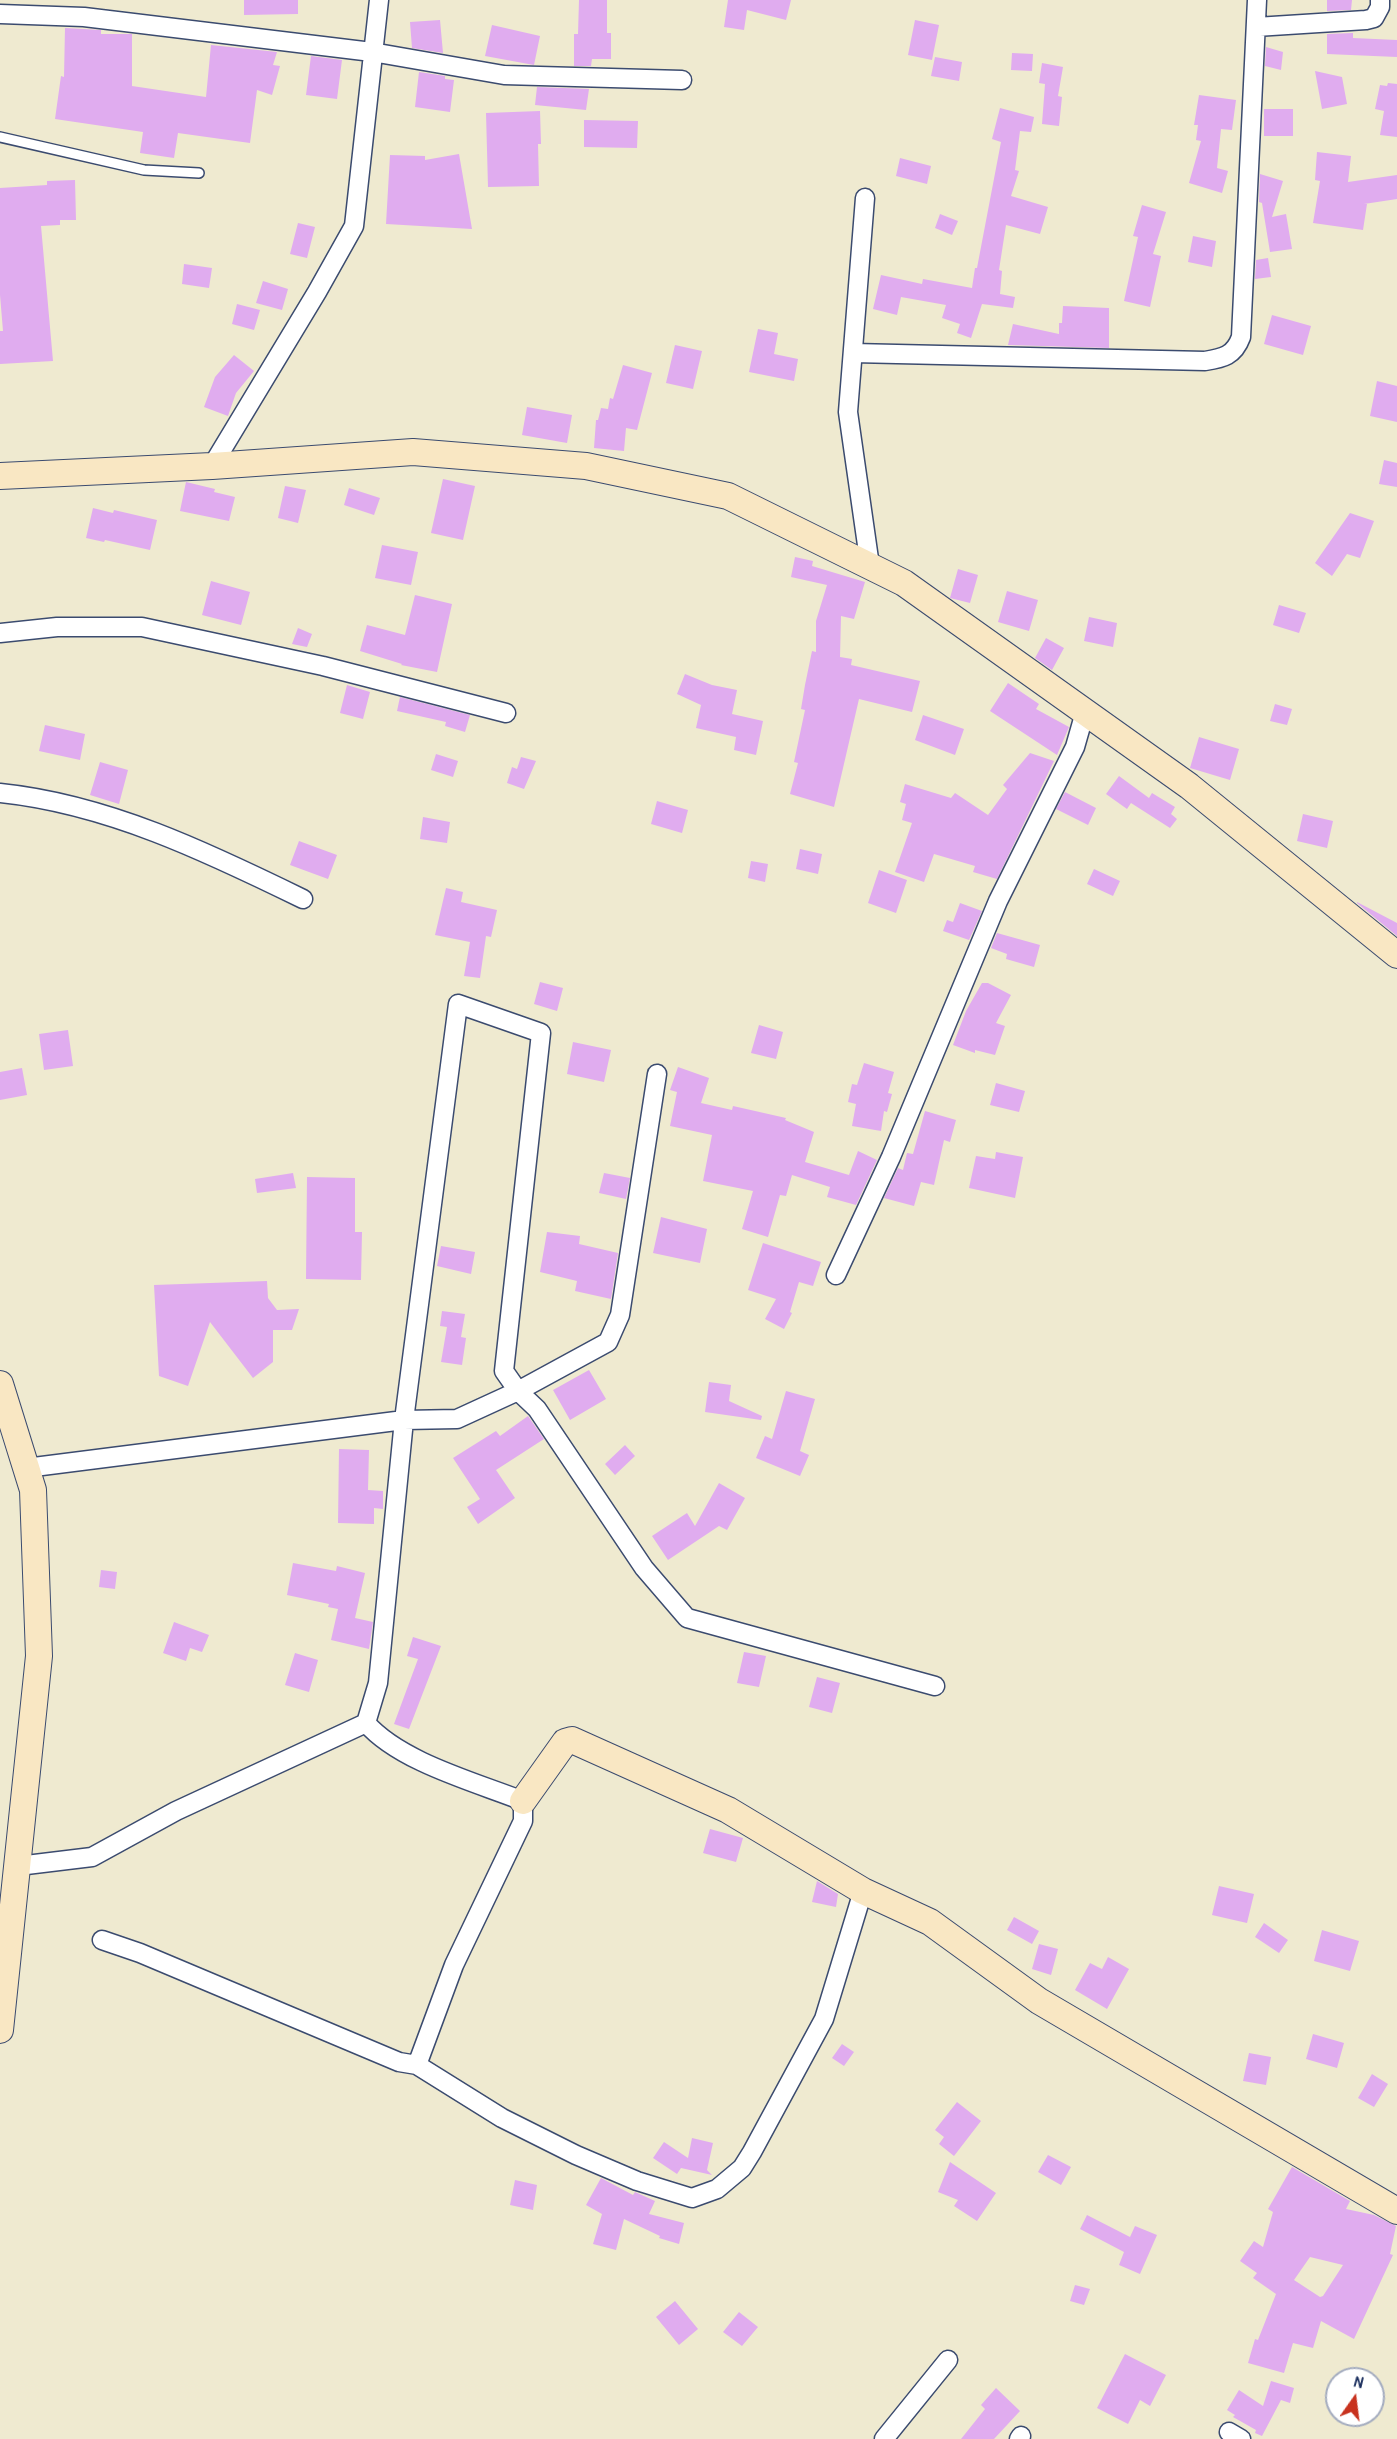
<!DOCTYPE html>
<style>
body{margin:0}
#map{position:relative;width:1397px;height:2439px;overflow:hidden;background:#efead0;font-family:"Patrick Hand",sans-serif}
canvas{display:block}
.north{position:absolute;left:1325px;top:2367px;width:60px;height:60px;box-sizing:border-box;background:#fff;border:2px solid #a4acbf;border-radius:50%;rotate:14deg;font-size:16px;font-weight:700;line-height:24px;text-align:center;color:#1b2f5e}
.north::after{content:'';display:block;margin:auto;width:21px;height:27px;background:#c8321e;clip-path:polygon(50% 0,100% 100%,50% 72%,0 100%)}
</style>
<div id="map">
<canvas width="1397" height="2439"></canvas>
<div class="north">N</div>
</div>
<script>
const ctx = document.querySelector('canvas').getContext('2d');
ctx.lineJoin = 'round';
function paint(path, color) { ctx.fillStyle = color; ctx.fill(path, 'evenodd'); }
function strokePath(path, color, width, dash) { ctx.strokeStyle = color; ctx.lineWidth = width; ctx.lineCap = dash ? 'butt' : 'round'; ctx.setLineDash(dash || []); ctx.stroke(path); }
const building = new Path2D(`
 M244 0H298V14L244 15Z
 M579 0H607V33H611V59H592L591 66H574V34H578Z
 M728 0H791L786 20 747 10 744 30 724 27Z
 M1327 0H1352L1351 10 1327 11Z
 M440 20 443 53 412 48 410 22Z
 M915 20 939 25 932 60 908 55Z
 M492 25 540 36 534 65 485 56Z
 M65 28 101 30V34H132V86L206 97 211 45 277 52 273 65 280 66 272 95 257 90 250 143 178 133 174 158 140 153 143 132 55 119 61 76 64 77Z
 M1353 33V38L1397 40V57L1327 54V34Z
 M1266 47 1283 52 1281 70 1265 66Z
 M1012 53 1033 54 1032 71 1011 70Z
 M311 56 342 60 337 99 306 95Z
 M935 57 962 62 959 81 931 76Z
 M1042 63 1063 67 1058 96 1062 97 1059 126 1042 124 1045 84 1039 83Z
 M1315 71 1342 77 1347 104 1322 109Z
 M419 72 445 76V79L454 80 450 112 415 107Z
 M1388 83 1397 84V137L1380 135 1384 111 1375 109 1380 85 1387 86Z
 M537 87 589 89 586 110 535 105Z
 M1199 95 1236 100 1232 130 1221 129 1217 168 1228 171 1222 193 1189 183 1201 141 1196 140 1198 125H1194Z
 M1000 108 1034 117 1031 132 1020 131 1015 170 1019 171 1011 196 1048 207 1040 234 1006 225 999 270 1002 271 1000 294 1015 297 1013 308 982 304 971 338 957 333 960 324 942 318 946 305 901 297 897 315 873 309 881 275 922 284 923 279 972 288 975 268H977L1001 142 992 139Z
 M1264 109H1293V136H1264Z
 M540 111 541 144H538L539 186 488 187 486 113Z
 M584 120 638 121 637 148 584 147Z
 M1317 152 1351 156 1348 182 1397 175V199L1364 204H1367L1363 230 1313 223 1320 181 1315 180Z
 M459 154 472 229 386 224 390 155 425 156V160Z
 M900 158 931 166 927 184 896 176Z
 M1260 174 1283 181 1272 217 1286 214 1292 249 1270 252 1262 203 1259 202Z
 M75 180 76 220H60V225L41 226 53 361 0 364V331H3L0 295V188L47 185V181Z
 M1142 205 1166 212 1153 254 1161 256 1150 307 1124 301 1138 237 1133 236Z
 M940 214 958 221 952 235 935 228Z
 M298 223 315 227 307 258 290 254Z
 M1193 236 1216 241 1212 267 1188 262Z
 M1268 258 1271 277 1255 279 1256 260Z
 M184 264 212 268 209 288 182 284Z
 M263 281 288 289 282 310 256 303Z
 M237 304 260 310 254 330 232 324Z
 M1063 306 1109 308V348L1008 345 1013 324 1059 334V323H1062Z
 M1272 315 1311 326 1303 355 1264 344Z
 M758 329 778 333 774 354 798 359 794 381 749 372Z
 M675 345 702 351 693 389 666 383Z
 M234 355 254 371 236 393 228 416 204 407 215 377Z
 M623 365 652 373 637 430 626 428 624 451 594 448 596 420H598L601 408 608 409 610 398 613 399Z
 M1377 381 1397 386V422L1370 416Z
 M527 407 572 415 567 443 522 435Z
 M1384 460 1397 463V487L1379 484Z
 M443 479 475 486 463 540 431 533Z
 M186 482 215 489 214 492 235 497 229 521 180 511Z
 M285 486 306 490 298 523 278 518Z
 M349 488 380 498 374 515 344 505Z
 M93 508 113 513 114 510 157 520 150 550 105 540 104 542 86 538Z
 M1350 513 1374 521 1360 558 1347 554 1332 576 1315 563Z
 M382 545 418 552 411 585 375 578Z
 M795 557 813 561 812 566 865 582 854 619 841 616 840 657 852 659 851 665 920 681 912 712 859 699 834 807 790 794 798 763 794 762 805 710 801 709 805 685 812 651 816 652V621L827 585 791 577Z
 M958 569 978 575 970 603 950 598Z
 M211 581 250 592 241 625 202 615Z
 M1007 591 1038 600 1029 631 998 622Z
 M415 595 452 604 437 672 401 665 402 664 360 651 367 625 405 635Z
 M1279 605 1306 613 1299 633 1273 625Z
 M1089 617 1117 623 1113 647 1084 641Z
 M298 628 312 634 307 647 292 644Z
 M1046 638 1064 648 1052 670 1035 658Z
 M685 674 712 685 737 690 732 714 763 721 756 755 734 750 736 737 696 728 701 705 677 694Z
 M1008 683 1039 704 1036 709 1069 727 1057 755 990 711Z
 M347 685 370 692 363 719 340 713Z
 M400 697 470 715 465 732 445 726 446 722 397 711Z
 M1275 704 1292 709 1287 725 1270 721Z
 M923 715 964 729 955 755 915 740Z
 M45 725 85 734 80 760 39 751Z
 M1199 737 1239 749 1230 780 1190 768Z
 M1030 753 1054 761 997 879 973 872 975 866 934 854 924 882 895 872 912 823 902 820 906 804 900 802 905 784 951 798 955 793 988 815 1007 789 1003 785Z
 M436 754 458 761 453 777 431 770Z
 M521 757 536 761 524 789 507 783 512 767 517 769Z
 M100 762 128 770 119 804 90 795Z
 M1119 776 1149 798 1152 793 1175 807 1171 814 1177 819 1170 828 1131 803 1127 809 1106 794Z
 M1065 792 1096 808 1088 825 1056 809Z
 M657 801 688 810 682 833 651 824Z
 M1303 814 1333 821 1327 848 1297 841Z
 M423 817 450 822 447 843 420 839Z
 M299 841 337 855 328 879 290 865Z
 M800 849 822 854 818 874 796 869Z
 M751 861 768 864 765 882 748 878Z
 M1094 869 1120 881 1113 896 1087 884Z
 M879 870 907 880 896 913 868 903Z
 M446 888 463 892 461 902 497 910 491 937 486 936 480 978 464 976 470 942 435 935Z
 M1357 902 1397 923V936L1357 903Z
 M960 903 982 911 969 940 943 931 947 920 953 922Z
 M997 933 1040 945 1034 967 1006 959 1007 954 991 948Z
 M540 982 563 988 557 1011 534 1004Z
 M982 983H988L1011 995 996 1023 1005 1026 995 1055 975 1050V1053L953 1045 966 1011Z
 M759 1025 783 1032 776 1059 751 1053Z
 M68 1030 73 1066 44 1070 39 1034Z
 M573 1042 611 1050 604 1082 567 1074Z
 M864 1063 894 1072 888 1093 892 1094 887 1112 884 1111 881 1131 852 1126 856 1104 848 1102 852 1084 857 1085Z
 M678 1067 709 1078 701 1103 732 1110 733 1106 786 1118 785 1120 814 1132 805 1162 849 1175 858 1151 877 1160 856 1205 827 1197 830 1187 792 1175 786 1196 780 1195 768 1237 742 1229 753 1191 703 1181 712 1135 670 1126 677 1092 670 1090Z
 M22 1068 27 1095 0 1100V1072Z
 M996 1083 1025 1091 1019 1112 990 1105Z
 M925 1111 956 1120 950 1142 944 1140 934 1185 921 1182 914 1206 884 1198 898 1168 903 1170 907 1153 913 1154Z
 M996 1152 1023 1157 1015 1198 969 1188 976 1156 995 1159Z
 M293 1173 296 1188 257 1193 255 1179Z
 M604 1173 630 1178 626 1199 599 1193Z
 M307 1177 355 1178V1232H362L361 1280 306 1279Z
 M661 1217 707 1229 700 1263 653 1253Z
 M547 1232 580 1236 579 1244 618 1253 611 1299 575 1291 577 1281 540 1272Z
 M763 1243 821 1262 813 1286 799 1282 790 1312 792 1313 784 1329 765 1319 776 1299 748 1290Z
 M441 1246 475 1252 471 1274 437 1266Z
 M267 1281 268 1298 277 1310 299 1309 292 1330H273V1362L253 1378 210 1322 188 1386 159 1376 154 1285Z
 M442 1311 465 1314 461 1337 466 1338 462 1365 441 1362 447 1327 440 1326Z
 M589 1370 606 1399 570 1420 553 1390Z
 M709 1382 731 1385 729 1401 762 1416 761 1420 705 1412Z
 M786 1391 815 1399 800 1451 809 1455 800 1476 756 1458 765 1436 772 1439Z
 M528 1416 544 1439 496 1470 515 1498 478 1524 467 1507 480 1499 453 1458 496 1431 500 1436Z
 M625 1445 635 1456 615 1475 605 1464Z
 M339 1449 369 1450 368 1490 383 1491V1509L374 1508V1524L338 1523Z
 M719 1483 745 1498 727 1530 719 1526 668 1560 652 1536 687 1513 695 1526Z
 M293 1563 336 1571 337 1566 365 1573 355 1618 373 1622 369 1649 331 1640 338 1609 328 1607 329 1604 287 1595Z
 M101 1570 117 1572 115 1589 99 1587Z
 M174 1622 209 1635 202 1652 190 1648 186 1661 163 1653Z
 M413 1637 441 1646 409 1729 394 1724 418 1659 407 1656Z
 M744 1652 766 1656 759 1687 737 1683Z
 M295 1653 318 1660 309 1692 285 1685Z
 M817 1677 840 1683 832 1713 809 1707Z
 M710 1829 743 1838 736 1862 703 1853Z
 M817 1881 838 1894 836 1907 812 1902Z
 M1219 1886 1254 1894 1247 1923 1212 1915Z
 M1014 1917 1039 1931 1032 1944 1007 1930Z
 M1264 1923 1288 1940 1279 1953 1255 1937Z
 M1322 1930 1359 1941 1350 1971 1314 1961Z
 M1039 1944 1058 1949 1051 1975 1032 1969Z
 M1108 1957 1129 1969 1107 2009 1075 1990 1090 1963 1102 1969Z
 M1313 2034 1344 2043 1337 2068 1306 2059Z
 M842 2044 854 2052 844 2066 832 2058Z
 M1249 2053 1271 2057 1266 2085 1243 2081Z
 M1372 2074 1388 2084 1374 2107 1358 2098Z
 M957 2102 981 2121 954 2156 939 2144 944 2137 935 2130Z
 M692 2138 713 2143 707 2170 712 2175 681 2168 677 2174 653 2158 664 2142 688 2158Z
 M1048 2155 1071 2167 1061 2185 1038 2172Z
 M950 2162 996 2193 977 2221 954 2206 958 2200 938 2192Z
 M1292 2167 1350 2201 1346 2209 1374 2215 1396 2226 1390 2254 1393 2255 1354 2339 1321 2321 1313 2348 1293 2343 1284 2373 1248 2363 1255 2339 1258 2340 1276 2294 1253 2278 1257 2273 1240 2261 1254 2241 1263 2247 1273 2212 1268 2209ZM1310 2257 1343 2265 1323 2296 1320 2297 1294 2280Z
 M601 2178 633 2195 635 2192 655 2201 649 2214 684 2223 679 2244 659 2238 660 2236 624 2219 616 2250 593 2244 602 2214 586 2205Z
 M515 2180 537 2185 533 2210 510 2205Z
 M1087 2215 1130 2237 1135 2226 1157 2235 1140 2274 1119 2265 1124 2252 1080 2229Z
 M1075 2285 1090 2289 1084 2305 1070 2301Z
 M675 2301 698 2329 679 2345 656 2317Z
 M739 2312 758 2327 742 2346 723 2332Z
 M1125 2354 1166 2375 1150 2406 1140 2400 1128 2424 1097 2408Z
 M1271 2381 1294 2388 1290 2403 1281 2400 1262 2436 1255 2433 1256 2430 1233 2417 1235 2415 1227 2410 1239 2390 1263 2406Z
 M996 2388 1020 2411 994 2439H961L985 2409 981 2405Z`);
const lane = new Path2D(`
 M0 137 144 170 199 173`);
const street = new Path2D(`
 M0 14 84 17 372 52 504 75 682 80
 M1256 27 1366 20 1374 18 1380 7V0
 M865 198 848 412 870 566
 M853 353 1205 361C1223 358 1234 356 1241 337L1257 0
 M212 466 317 292 354 226 379 0
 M0 633 57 627H142L323 666 506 713
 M0 793C107 804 207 852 303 899
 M836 1275 891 1157 998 901 1075 747 1085 712
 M26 1468 404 1420 457 1419 518 1391 608 1342 620 1315 657 1074
 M366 1723C400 1762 475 1782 523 1801V1821L454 1965 417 2065
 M18 1866 92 1857 176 1811 366 1723 378 1683 404 1420 458 1004 541 1033 504 1371 518 1391 537 1409 644 1568 687 1618 935 1686
 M102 1940 140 1953 399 2062 417 2065 502 2118 576 2155 637 2181 692 2198 717 2189 742 2168 752 2152 824 2019 863 1891
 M1229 2432 1241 2439
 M884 2439 948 2360
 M1019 2439 1021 2436`);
const secondary = new Path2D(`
 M0 476 212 466 413 452 586 466 728 496 904 583 1189 786 1397 955
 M0 1384 33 1490 39 1656 0 2030
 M523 1801 565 1742 572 1740 728 1810 863 1891 930 1922 1039 2001 1397 2211`);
paint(building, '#e0acef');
strokePath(lane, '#3b4b6f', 12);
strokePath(street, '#3b4b6f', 21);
strokePath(secondary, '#3b4b6f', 28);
strokePath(lane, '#fff', 9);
strokePath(street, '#fff', 18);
strokePath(secondary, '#f9e7c3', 26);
</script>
